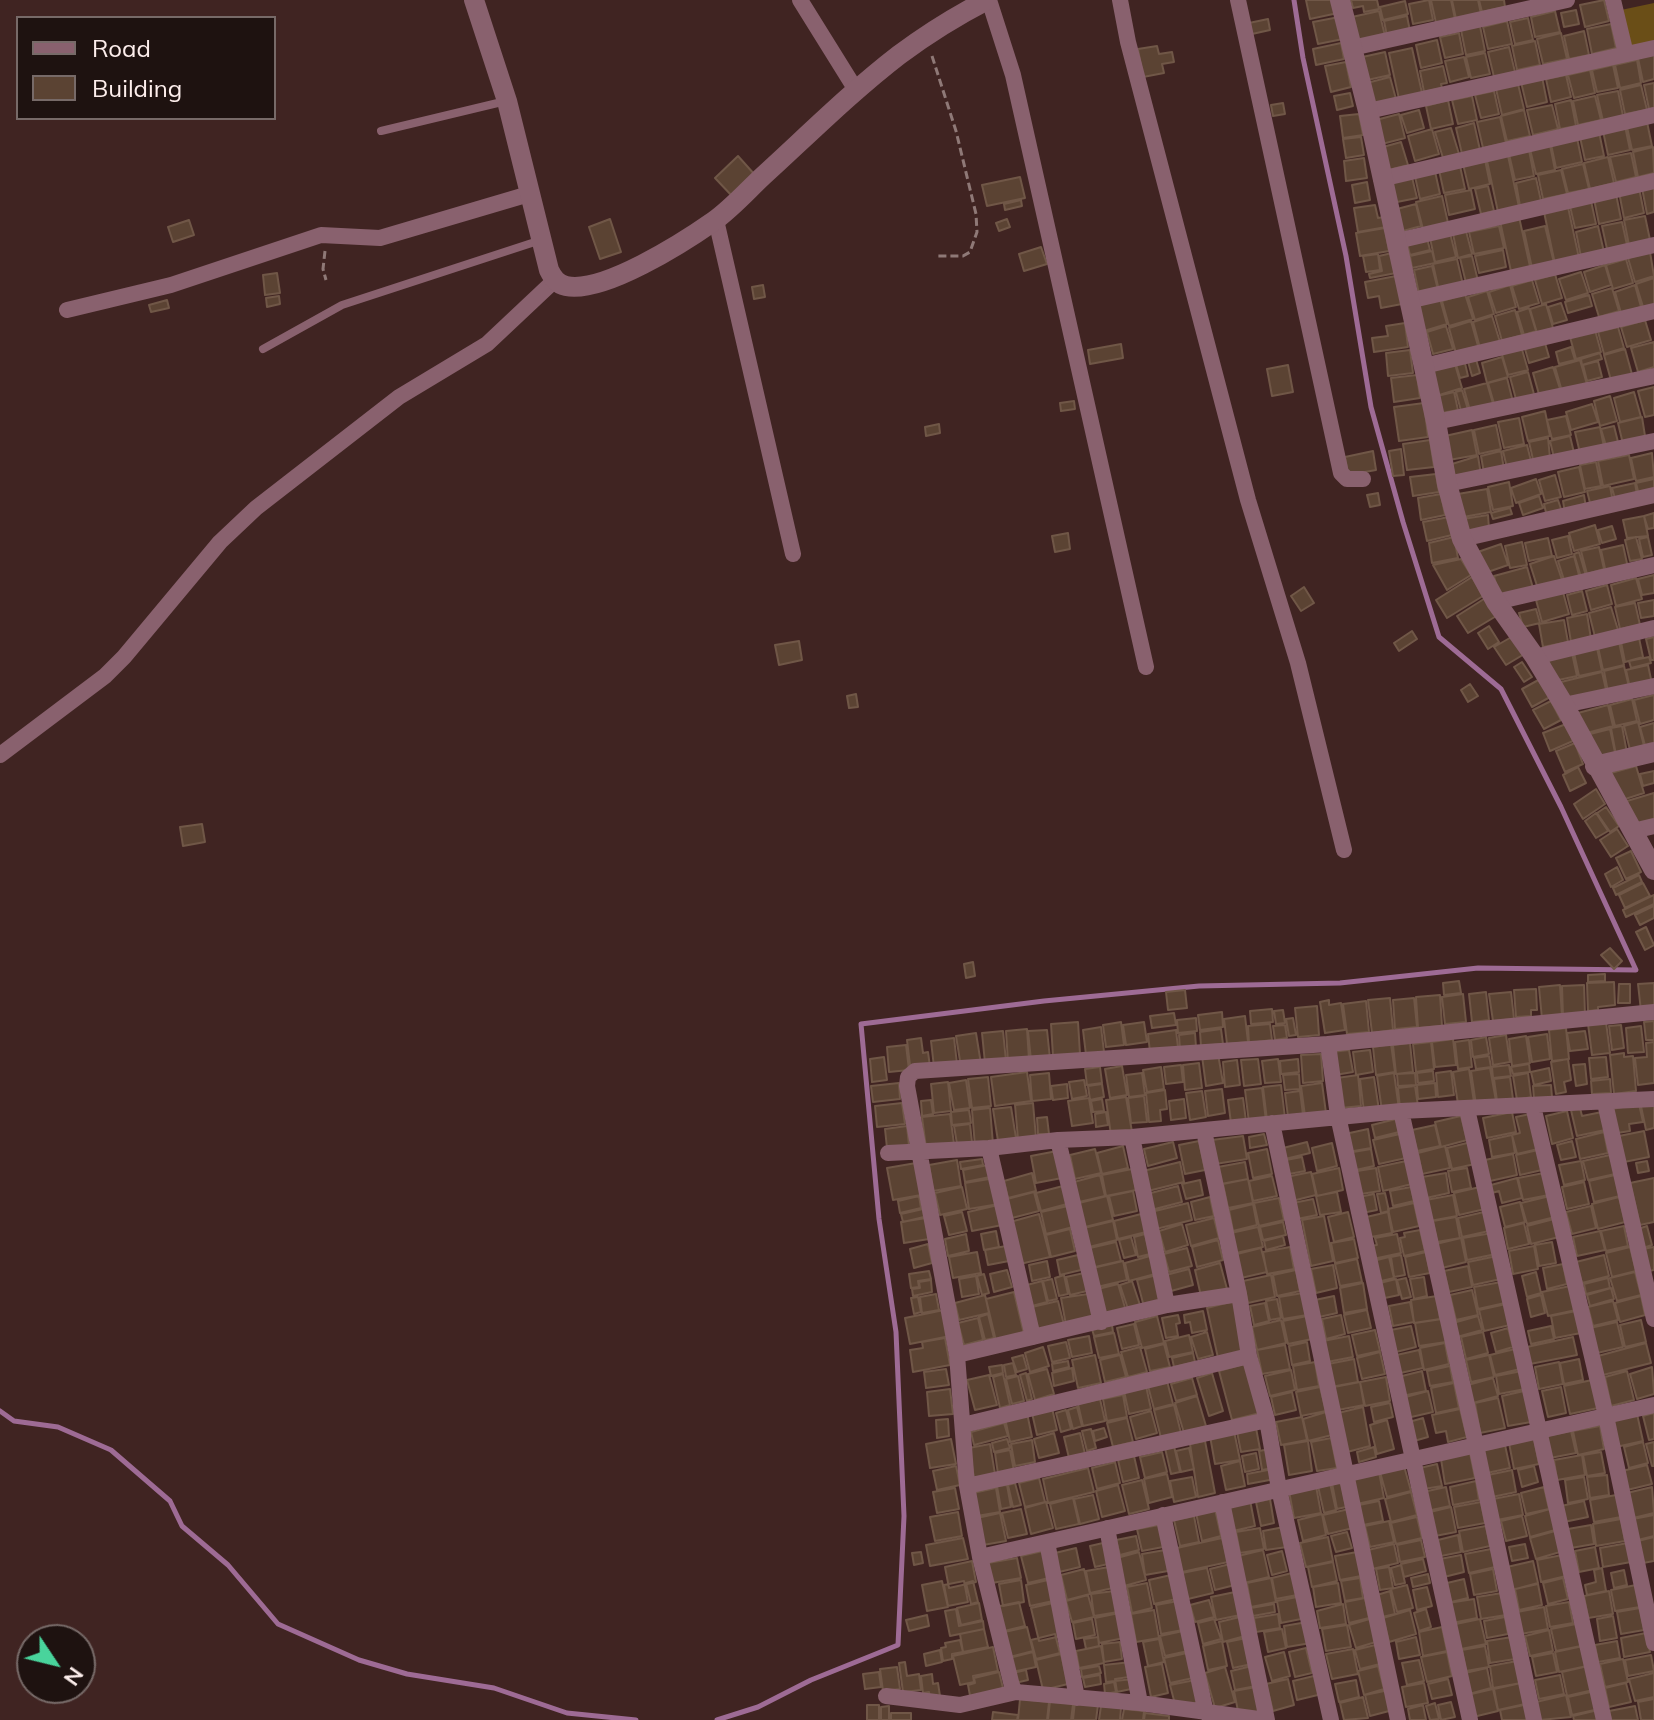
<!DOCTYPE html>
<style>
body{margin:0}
#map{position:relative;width:1654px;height:1720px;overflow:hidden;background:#402422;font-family:Mulish,sans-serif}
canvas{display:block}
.legend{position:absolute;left:16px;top:16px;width:260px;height:104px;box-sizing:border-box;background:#1e1210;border:2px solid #776a68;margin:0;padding:10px 14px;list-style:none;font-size:24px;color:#fdeeec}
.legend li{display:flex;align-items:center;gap:16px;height:40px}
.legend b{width:40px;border:2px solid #776a68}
.north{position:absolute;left:16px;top:1624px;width:80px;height:80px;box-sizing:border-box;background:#1e1210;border:2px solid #776a68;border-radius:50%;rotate:125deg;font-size:22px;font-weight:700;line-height:32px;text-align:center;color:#fdeeec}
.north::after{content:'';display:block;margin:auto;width:28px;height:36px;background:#49d49c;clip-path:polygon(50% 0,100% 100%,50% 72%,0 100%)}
</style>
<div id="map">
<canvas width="1654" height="1720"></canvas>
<ul class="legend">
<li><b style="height:10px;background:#89616e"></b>Road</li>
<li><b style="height:22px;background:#5b4333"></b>Building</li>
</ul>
<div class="north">N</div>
</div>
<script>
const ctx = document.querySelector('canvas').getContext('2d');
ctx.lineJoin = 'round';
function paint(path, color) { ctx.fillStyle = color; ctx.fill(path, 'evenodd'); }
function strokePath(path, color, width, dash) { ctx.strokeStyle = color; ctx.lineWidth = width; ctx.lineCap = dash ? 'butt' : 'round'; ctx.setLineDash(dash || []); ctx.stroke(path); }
const green = new Path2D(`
 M1654 3V43L1630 49 1621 10Z`);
const stream = new Path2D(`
 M0 1411 14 1421 58 1427 111 1450 170 1501 182 1526 228 1565 278 1624 359 1660 407 1674 494 1688 567 1713 636 1720
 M717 1720 758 1707 811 1680 898 1645 904 1516 896 1332 879 1219 861 1024 1044 1001 1199 986 1340 983 1478 968 1636 970 1561 807 1501 689 1439 637 1403 522 1371 407 1346 256 1303 58 1294 0`);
const building = new Path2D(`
 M1306 0H1336L1338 13 1310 19Z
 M1351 0H1377L1379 9 1364 12 1363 6 1353 8Z
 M1429 0 1433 20 1413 24 1409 4Z
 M1431 0H1451L1455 19 1436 23Z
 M1452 0H1478L1481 14 1456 19Z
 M1479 0H1504L1505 7 1482 12Z
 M1604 0 1609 21 1585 27 1580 5Z
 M1405 1 1408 14 1383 20 1380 7Z
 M1576 10 1579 24 1564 27 1561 13Z
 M1379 11 1385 36 1358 42 1352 17Z
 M1555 11 1560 32 1535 37 1531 17Z
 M1407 16 1410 31 1387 36 1384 21Z
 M1339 17 1343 39 1318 44 1313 22Z
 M1528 18 1533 40 1515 44 1510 22Z
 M1268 19 1270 30 1252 34 1249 23Z
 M1507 21 1512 44 1488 49 1483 27Z
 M1611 24 1616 48 1592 54 1587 29Z
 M1480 26 1485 51 1466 55 1461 30Z
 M1584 31 1589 55 1569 59 1564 36Z
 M1459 33 1463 54 1445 58 1440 37Z
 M1561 33 1567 59 1543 64 1537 39Z
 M1437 40 1442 63 1421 68 1416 45Z
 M1535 41 1540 65 1517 70 1512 46Z
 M1341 43 1344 59 1316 65 1313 49Z
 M1157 46 1159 54 1172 52 1174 62 1162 64 1164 73 1143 77 1138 49Z
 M1509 47 1515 72 1494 77 1488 52Z
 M1412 48 1422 93 1399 99 1389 53Z
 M1385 52 1390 75 1363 81 1358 58Z
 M1485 53 1490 74 1471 78 1466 57Z
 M1654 54V79L1643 82 1638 58Z
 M1464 57 1469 77 1450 82 1445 61Z
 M1637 60 1641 83 1620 88 1615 65Z
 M1346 62 1351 87 1331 92 1325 66Z
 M1613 65 1618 88 1597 92 1592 70Z
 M1443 66 1447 83 1441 84 1442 88 1424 92 1420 71Z
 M1590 70 1595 93 1574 98 1568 75Z
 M1566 75 1571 97 1551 102 1546 79Z
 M1390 77 1396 99 1369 106 1363 84Z
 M1542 77 1547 102 1527 107 1521 82Z
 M1654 83V108L1649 109 1644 85Z
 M1518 84 1524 109 1502 115 1496 89Z
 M1641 85 1647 110 1625 114 1620 90Z
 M1494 91 1499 114 1481 118 1475 95Z
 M1618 91 1623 116 1603 121 1597 95Z
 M1350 93 1353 106 1337 110 1334 96Z
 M1472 96 1477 120 1458 124 1452 100Z
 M1595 96 1601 120 1578 125 1573 101Z
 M1448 100 1453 124 1431 129 1426 106Z
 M1571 100 1576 126 1560 129 1555 104Z
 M1283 103 1285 114 1273 116 1271 105Z
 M1552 105 1558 129 1533 135 1527 110Z
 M1419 110 1424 128 1407 133 1401 115Z
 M1524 110 1530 136 1507 141 1501 116Z
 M1359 114 1363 135 1343 138 1340 116Z
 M1399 114 1405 138 1378 145 1372 121Z
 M1500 117 1506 143 1483 148 1477 122Z
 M1647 122 1652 146 1632 150 1627 127Z
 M1474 123 1480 150 1462 154 1456 128Z
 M1625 126 1630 150 1608 155 1603 131Z
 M1451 128 1459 154 1443 158 1435 132Z
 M1432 129 1439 154 1415 161 1408 136Z
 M1599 132 1604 156 1585 160 1580 137Z
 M1361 137 1364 155 1346 158 1343 139Z
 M1577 138 1582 162 1556 168 1551 144Z
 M1401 142 1408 165 1389 170 1383 147Z
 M1550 145 1555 170 1536 174 1530 149Z
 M1653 147 1654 173 1638 177 1633 152Z
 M1529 150 1534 176 1515 180 1509 154Z
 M1507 151 1519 207 1498 212 1486 156Z
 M1631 153 1636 177 1616 182 1610 157Z
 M738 156 755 175 732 196 715 178Z
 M1608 157 1614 183 1590 189 1584 163Z
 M1364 158 1367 178 1346 181 1344 161Z
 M1485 160 1490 184 1469 189 1463 164Z
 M1583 164 1589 189 1568 193 1562 169Z
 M1460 166 1465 189 1444 193 1439 170Z
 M1434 167 1440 194 1420 199 1414 172Z
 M1561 170 1567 194 1543 199 1538 175Z
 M1411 173 1417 198 1392 203 1386 179Z
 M1020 177 1025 198 987 206 982 185Z
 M1536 178 1541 201 1520 206 1516 183Z
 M1367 182 1370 200 1355 203 1352 185Z
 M1654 185V212L1647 214 1642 188Z
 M1488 186 1494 211 1481 214 1475 189Z
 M1639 188 1644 213 1624 218 1619 192Z
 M1471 190 1475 209 1449 215 1445 195Z
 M1616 194 1621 219 1599 224 1594 199Z
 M1442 196 1448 223 1423 229 1416 202Z
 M1021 200 1022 206 1005 210 1004 204Z
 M1591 201 1596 224 1575 228 1570 206Z
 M1416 204 1421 226 1403 231 1397 209Z
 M1375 205 1378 218 1384 217 1386 227 1358 232 1354 208Z
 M1568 207 1579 258 1555 264 1544 212Z
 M1645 216 1650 240 1629 245 1624 220Z
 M1519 217 1531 271 1512 276 1500 221Z
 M610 219 621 252 600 259 589 227Z
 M1007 219 1010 227 999 231 996 223Z
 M189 220 194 235 173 242 168 227Z
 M1622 222 1627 245 1607 249 1602 226Z
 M1499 226 1504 248 1474 254 1469 232Z
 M1545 226 1554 263 1532 268 1524 231Z
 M1598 226 1604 252 1581 257 1576 232Z
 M1385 228 1389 251 1360 256 1356 233Z
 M1466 231 1472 254 1458 258 1453 234Z
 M1450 233 1456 257 1435 262 1430 238Z
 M1427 238 1430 250 1410 255 1407 243Z
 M1041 247 1047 264 1024 271 1019 254Z
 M1503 250 1506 267 1479 273 1475 256Z
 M1432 251 1435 263 1412 268 1410 256Z
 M1650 252 1654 276 1635 282 1628 258Z
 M1392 253 1396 273 1370 278 1369 274 1382 271 1379 256Z
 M1378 254 1380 270 1366 272 1363 256Z
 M1472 256 1478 281 1466 283 1460 258Z
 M1457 259 1463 285 1439 291 1433 264Z
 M1626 259 1633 283 1613 289 1606 265Z
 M1605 265 1611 285 1590 292 1584 272Z
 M1432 266 1438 290 1419 294 1414 270Z
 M1581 272 1588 293 1566 300 1559 279Z
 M277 273 280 293 265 295 263 275Z
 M1555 274 1562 298 1542 304 1535 280Z
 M1396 276 1402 304 1381 308 1379 296 1368 298 1365 282Z
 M1654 278V307L1644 310 1636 284Z
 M1532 280 1539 303 1519 309 1512 286Z
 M763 285 765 297 754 299 752 287Z
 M1510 285 1516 307 1496 313 1489 292Z
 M1635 285 1641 307 1621 313 1615 292Z
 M1612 288 1619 311 1599 317 1592 294Z
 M1487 291 1494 314 1475 320 1468 297Z
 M1465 294 1473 319 1449 326 1442 301Z
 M1589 295 1592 306 1568 313 1565 302Z
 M279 296 280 304 267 307 266 298Z
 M1440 299 1447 324 1424 331 1417 306Z
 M167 300 169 308 151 312 149 305Z
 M1561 303 1567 320 1553 324 1548 307Z
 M1546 304 1553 328 1537 333 1530 309Z
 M1529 308 1536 331 1524 335 1517 312Z
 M1515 310 1522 335 1502 341 1495 316Z
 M1492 316 1500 342 1480 348 1473 322Z
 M1645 320 1651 340 1627 347 1621 327Z
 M1471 321 1478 346 1456 353 1449 328Z
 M1405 323 1408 347 1374 352 1372 338 1388 336 1386 326Z
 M1446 326 1453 349 1433 354 1427 332Z
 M1618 327 1624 348 1604 354 1598 332Z
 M1595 330 1601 352 1576 359 1570 337Z
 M1654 342V367L1638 372 1631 348Z
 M1545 343 1549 357 1529 363 1525 349Z
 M1121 344 1123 358 1090 364 1088 350Z
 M1521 346 1528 370 1508 375 1501 351Z
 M1571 347 1575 360 1559 364 1556 352Z
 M1625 349 1633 378 1612 384 1604 355Z
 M1410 350 1413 373 1388 376 1386 353Z
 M1600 353 1602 359 1582 365 1581 359Z
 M1475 356 1480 373 1472 376 1467 358Z
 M1502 357 1508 377 1487 383 1482 363Z
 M1464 359 1468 376 1460 378 1455 361Z
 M1580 360 1588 388 1563 395 1555 367Z
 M1454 361 1462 388 1436 396 1428 369Z
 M1598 361 1602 377 1587 381 1583 365Z
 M1288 365 1293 392 1272 396 1267 369Z
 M1553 367 1561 392 1540 398 1533 373Z
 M1528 372 1535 398 1517 403 1510 377Z
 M1417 375 1420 398 1394 402 1391 378Z
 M1507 378 1513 402 1495 407 1488 383Z
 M1487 383 1494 407 1471 414 1464 389Z
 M1654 387V415L1645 417 1638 391Z
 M1462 390 1469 413 1461 411 1456 392Z
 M1454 392 1458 410 1436 414 1433 397Z
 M1634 392 1641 417 1620 422 1614 398Z
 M1610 396 1617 421 1600 426 1594 401Z
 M1074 401 1075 409 1061 411 1060 403Z
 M1424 403 1428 437 1399 441 1394 407Z
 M1592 404 1598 422 1571 430 1566 412Z
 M1545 411 1550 436 1528 441 1522 417Z
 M1566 416 1571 435 1552 439 1547 420Z
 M1642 417 1645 436 1623 444 1618 423Z
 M1519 418 1524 444 1504 448 1498 422Z
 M939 424 940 433 926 436 925 427Z
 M1496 425 1501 449 1479 454 1474 430Z
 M1614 426 1619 446 1607 449 1601 429Z
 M1600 427 1604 447 1580 453 1575 432Z
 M1472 430 1477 455 1449 460 1445 436Z
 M1570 436 1575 457 1555 462 1550 441Z
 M1548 438 1550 458 1534 464 1529 442Z
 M1430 440 1434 467 1407 470 1403 444Z
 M1527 445 1531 461 1507 468 1503 451Z
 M1401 449 1404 475 1393 476 1389 451Z
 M1373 451 1376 470 1348 475 1345 457Z
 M1501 451 1504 469 1484 473 1481 456Z
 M1652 453 1654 477 1636 481 1631 458Z
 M1629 455 1634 479 1603 486 1598 461Z
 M1478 456 1481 475 1456 481 1452 464Z
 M1596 462 1601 486 1585 489 1580 465Z
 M1579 467 1585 492 1564 497 1558 472Z
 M1436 474 1439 492 1413 496 1410 477Z
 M1555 475 1561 497 1545 501 1539 480Z
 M1536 479 1541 494 1516 503 1511 488Z
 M1654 479V490L1639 495 1636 483Z
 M1509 482 1513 506 1493 510 1488 487Z
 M1635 483 1637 495 1616 502 1612 488Z
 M1610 486 1613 502 1591 507 1587 491Z
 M1487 489 1491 512 1463 517 1458 494Z
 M1378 493 1380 505 1370 507 1367 495Z
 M1441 494 1445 515 1421 520 1418 498Z
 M1584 495 1586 508 1565 513 1563 501Z
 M1539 496 1543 508 1523 515 1519 503Z
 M1558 500 1562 512 1547 517 1544 504Z
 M1510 508 1512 514 1493 519 1491 513Z
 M1654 513V528L1648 529 1644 516Z
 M1488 515 1489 529 1466 535 1463 519Z
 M1644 516 1648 536 1627 538 1623 520Z
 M1449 517 1452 535 1427 541 1423 522Z
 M1595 525 1600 544 1574 551 1569 533Z
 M1612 526 1616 539 1602 543 1598 530Z
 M1068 533 1070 549 1055 552 1052 536Z
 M1568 536 1572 554 1557 558 1552 540Z
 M1454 537 1458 558 1432 563 1429 543Z
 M1636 537 1642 559 1630 561 1625 540Z
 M1648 537 1652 555 1643 557 1639 539Z
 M1548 538 1552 556 1529 561 1525 543Z
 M1522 542 1527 565 1510 568 1505 546Z
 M1501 544 1508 565 1482 574 1475 553Z
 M1623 545 1628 568 1606 573 1601 550Z
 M1599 547 1604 569 1587 574 1581 551Z
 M1579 552 1586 576 1581 577 1574 554Z
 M1554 556 1562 580 1538 589 1530 564Z
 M1574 556 1580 579 1565 583 1558 561Z
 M1461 559 1471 575 1447 590 1433 565Z
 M1527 567 1533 588 1499 597 1494 576Z
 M1654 575V593L1642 595 1638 579Z
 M1472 577 1483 596 1447 618 1436 600Z
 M1636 578 1642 599 1616 606 1611 585Z
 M1607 585 1612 604 1591 610 1586 591Z
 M1304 587 1314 603 1301 611 1291 596Z
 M1582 591 1587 611 1572 615 1567 595Z
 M1563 592 1569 614 1542 622 1536 600Z
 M1487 597 1498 615 1468 633 1457 616Z
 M1654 600V616L1641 618 1638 603Z
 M1635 603 1640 625 1620 629 1615 607Z
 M1611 607 1618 630 1595 637 1589 613Z
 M1536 609 1540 623 1523 627 1519 613Z
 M1587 614 1591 639 1571 642 1567 618Z
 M1564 620 1568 642 1543 647 1539 624Z
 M1489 626 1499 642 1488 649 1478 633Z
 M1412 631 1417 639 1399 651 1394 643Z
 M1515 635 1526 653 1506 665 1494 647Z
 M1654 637V660H1651L1646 639Z
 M1639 638 1643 657 1625 662 1621 642Z
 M799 641 802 660 779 665 775 645Z
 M1619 642 1624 665 1603 670 1598 647Z
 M1597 648 1602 671 1579 676 1574 653Z
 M1572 653 1577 676 1554 681 1548 658Z
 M1649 657 1651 663 1631 668 1629 661Z
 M1522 662 1532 677 1524 682 1514 667Z
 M1648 665 1652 684 1630 688 1626 670Z
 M1624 666 1629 687 1608 692 1604 671Z
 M1602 672 1607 694 1566 703 1561 682Z
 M1542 678 1552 696 1532 707 1522 689Z
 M1470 684 1478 696 1468 702 1461 690Z
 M856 694 858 707 849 708 847 696Z
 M1654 695V720L1640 724 1634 700Z
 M1632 699 1637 721 1615 726 1610 705Z
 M1551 701 1561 720 1544 729 1533 710Z
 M1608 705 1613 726 1583 734 1578 713Z
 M1638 722 1645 750 1631 754 1624 726Z
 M1654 723V747L1646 749 1640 727Z
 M1566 724 1573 741 1550 751 1543 733Z
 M1622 726 1627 753 1616 755 1611 728Z
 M1610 729 1616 757 1596 761 1590 734Z
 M1575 743 1583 764 1565 772 1556 751Z
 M1636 766 1644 793 1619 801 1611 773Z
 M1578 767 1586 783 1570 791 1563 775Z
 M1654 771V783L1643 786 1640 774Z
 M1596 789 1605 804 1583 819 1574 804Z
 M1654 793V822L1635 827 1627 801Z
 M1606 807 1619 826 1610 832 1597 813Z
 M1596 813 1608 831 1596 838 1585 821Z
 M202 824 205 842 183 846 180 827Z
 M1617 829 1628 846 1611 857 1600 840Z
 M1631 851 1641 872 1626 879 1616 858Z
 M1617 867 1623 880 1611 887 1605 874Z
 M1639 875 1642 882 1616 895 1613 888Z
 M1643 883 1650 896 1625 908 1619 895Z
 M1654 895V904L1626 917 1623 910Z
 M1654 906V918L1640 925 1635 915Z
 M1646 927 1654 945 1645 950 1636 932Z
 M1610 948 1622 961 1614 969 1601 955Z
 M973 962 975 976 966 978 964 964Z
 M1605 974V981L1588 982V975Z
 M1459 981 1461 993 1444 995 1443 983Z
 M1614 982 1615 1005 1598 1007V1010L1588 1011 1587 983Z
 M1654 983V1009L1641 1011 1638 984Z
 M1619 984H1630V1003H1618Z
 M1560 985 1562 1017 1542 1019 1539 987Z
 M1584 985 1585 1015 1563 1016 1562 986Z
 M1536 989 1537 1010H1531V1016L1516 1017 1514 990Z
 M1185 990 1187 1008 1168 1010 1166 992Z
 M1486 992 1489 1020 1472 1022 1469 994Z
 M1511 992 1514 1019 1493 1021 1489 994Z
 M1463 994 1466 1022 1445 1024 1442 997Z
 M1440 995 1442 1026 1418 1028 1416 997Z
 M1390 998 1393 1030 1372 1033 1368 1000Z
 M1414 998 1417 1027 1395 1029 1393 1000Z
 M1329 1000V1005L1341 1003 1345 1030 1325 1033 1320 1002Z
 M1366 1001 1369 1032 1347 1034 1343 1004Z
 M1317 1006 1319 1035 1298 1037 1295 1008Z
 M1272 1009 1273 1022 1251 1024 1250 1011Z
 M1283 1010 1285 1023 1276 1024 1274 1011Z
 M1222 1012 1223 1027 1200 1030 1198 1015Z
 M1174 1013 1176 1025 1152 1028 1150 1016Z
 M1245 1016 1248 1042 1227 1044 1224 1019Z
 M1196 1018 1197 1031 1178 1033 1177 1020Z
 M1293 1018 1296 1035 1289 1036 1286 1019Z
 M1654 1021V1040H1646L1644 1022Z
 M1078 1022 1080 1054 1053 1056 1051 1024Z
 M1121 1022 1124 1045 1106 1047 1103 1025Z
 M1144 1022 1147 1042 1126 1045 1123 1025Z
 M1606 1022 1610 1053 1592 1055 1588 1024Z
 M1270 1024 1272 1040 1249 1043 1248 1026Z
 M1285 1025 1287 1038 1275 1040 1273 1026Z
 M1621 1025 1624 1048 1612 1050 1609 1026Z
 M1641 1026 1644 1052 1628 1053 1626 1028Z
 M1101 1027 1104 1052 1086 1055 1083 1030Z
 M1566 1028 1569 1059 1552 1061 1549 1030Z
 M1027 1029 1029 1060 1008 1062 1006 1031Z
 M1221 1029 1223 1044 1201 1046 1200 1032Z
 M1047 1030 1050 1059 1031 1060 1028 1031Z
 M1176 1030 1178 1048 1150 1052 1148 1034Z
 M1003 1031 1006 1061 985 1063 982 1033Z
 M1585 1031 1588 1049 1570 1051 1567 1033Z
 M976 1033 981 1064 961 1067 956 1036Z
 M1195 1033 1196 1047 1180 1049 1179 1035Z
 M1547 1034 1550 1059 1532 1062 1528 1037Z
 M1506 1035 1510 1062 1493 1065 1489 1038Z
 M1526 1036 1530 1063 1512 1066 1509 1039Z
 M1486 1037 1489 1054 1473 1057 1471 1040Z
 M921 1038 923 1053 928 1052 930 1067 910 1065 907 1040Z
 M954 1038 957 1064 934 1067 931 1041Z
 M1453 1039 1456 1065 1435 1067 1432 1042Z
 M1469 1040 1472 1067 1458 1069 1455 1042Z
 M1431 1042 1434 1069 1416 1072 1413 1044Z
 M1654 1042V1083L1638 1085 1635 1058 1647 1057 1646 1043Z
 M1410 1043 1413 1072 1396 1074 1393 1045Z
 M1391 1044 1395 1072 1376 1075 1373 1047Z
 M906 1045 909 1070 889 1072 887 1047Z
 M1349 1050 1353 1072 1335 1075 1332 1052Z
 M1370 1050 1373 1072 1356 1075 1353 1052Z
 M1624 1053V1057L1633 1056 1636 1091 1614 1094 1610 1055Z
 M1218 1054 1223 1083 1206 1086 1202 1056Z
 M1321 1054 1323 1081 1303 1083 1301 1055Z
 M1489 1056 1491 1067 1476 1069 1474 1058Z
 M884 1057 887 1080 872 1082 870 1059Z
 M1606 1057 1608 1077 1591 1079 1589 1058Z
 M1258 1059 1261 1084 1244 1086 1241 1060Z
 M1278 1059 1281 1082 1265 1083 1262 1061Z
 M1298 1059 1299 1072 1281 1074 1280 1061Z
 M1568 1059 1571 1080 1564 1082 1566 1092 1556 1094 1551 1062Z
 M1237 1060 1240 1085 1225 1087 1223 1062Z
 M1199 1063 1202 1088 1185 1090 1183 1065Z
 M1529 1064 1530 1072 1513 1074 1511 1067Z
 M1585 1064 1587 1084 1576 1086 1573 1065Z
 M1181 1065 1183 1082 1166 1084 1164 1067Z
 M1509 1065 1511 1076 1493 1078 1492 1067Z
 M1122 1066 1127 1095 1110 1098 1105 1069Z
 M1100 1067 1102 1083 1087 1085 1085 1069Z
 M1161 1067 1164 1089 1147 1092 1143 1070Z
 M1490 1068 1496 1101 1476 1105 1471 1071Z
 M1549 1068 1551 1081 1534 1085 1531 1072Z
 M1469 1069 1474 1102 1458 1104 1453 1072Z
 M1433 1071 1434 1081 1418 1083 1417 1073Z
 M1451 1071 1454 1095 1438 1097 1436 1073Z
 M1027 1072 1031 1101 995 1106 991 1077Z
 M1049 1073 1051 1099 1032 1101 1030 1075Z
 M1142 1073 1145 1095 1129 1097 1126 1075Z
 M1394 1073 1399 1109 1382 1111 1377 1076Z
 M1415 1073 1416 1085 1398 1086 1397 1074Z
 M1528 1073 1531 1097 1517 1100 1513 1076Z
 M1299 1074 1300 1089 1285 1090 1283 1075Z
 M1358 1075 1361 1106 1341 1108 1337 1078Z
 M988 1077 991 1106 972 1108 968 1079Z
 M1374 1077 1379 1110 1364 1112 1360 1079Z
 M1510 1077 1513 1099 1497 1101 1494 1079Z
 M1610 1079 1611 1093 1592 1094 1591 1081Z
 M966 1080 970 1108 954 1110 949 1083Z
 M1084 1080 1087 1096 1072 1099 1069 1082Z
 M948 1082 951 1111 934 1113 931 1084Z
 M899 1083 900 1099 873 1102 871 1086Z
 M1322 1083 1326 1113 1305 1116 1301 1086Z
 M1435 1083 1436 1097 1418 1099 1417 1085Z
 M1067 1084 1068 1098 1053 1100 1051 1086Z
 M1102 1084 1104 1097 1090 1100 1088 1086Z
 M1281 1085 1285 1118 1267 1120 1263 1087Z
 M1551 1085 1552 1097 1534 1099 1533 1086Z
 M1415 1086 1418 1106 1400 1108 1398 1088Z
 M1262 1088 1266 1121 1249 1123 1245 1090Z
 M1222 1089 1225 1113 1208 1116 1205 1091Z
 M1165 1090 1167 1109 1160 1110 1161 1121 1149 1122 1146 1093Z
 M1202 1091 1206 1117 1190 1120 1186 1093Z
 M1300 1091 1303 1115 1288 1117 1285 1093Z
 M1144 1096 1147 1122 1131 1123 1128 1098Z
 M1126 1097 1132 1132 1111 1135 1106 1100Z
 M1089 1098 1093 1123 1072 1126 1068 1101Z
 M1243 1098 1246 1121 1231 1123 1228 1100Z
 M1102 1099 1104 1111 1093 1112 1091 1101Z
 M1184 1099 1186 1118 1171 1120 1169 1101Z
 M931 1100 933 1114 922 1116 921 1101Z
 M902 1103 905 1124 877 1127 875 1106Z
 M1033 1103 1036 1138 1018 1139 1015 1105Z
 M1639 1104 1643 1122 1629 1124 1630 1131 1617 1133 1612 1109Z
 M1654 1104V1128L1646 1130 1641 1106Z
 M1011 1107 1016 1138 998 1141 993 1109Z
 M990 1108 993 1144 975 1146 972 1110Z
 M1580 1108 1582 1116 1602 1112 1605 1130 1577 1136 1571 1110Z
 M969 1110 971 1123 952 1125 951 1112Z
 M1567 1111 1573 1138 1552 1144 1546 1116Z
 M1106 1112 1108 1125 1096 1127 1095 1114Z
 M1512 1112 1516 1132 1487 1138 1483 1118Z
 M950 1114 954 1144 926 1148 922 1117Z
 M1530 1114 1538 1149 1517 1154 1512 1135 1520 1133 1516 1117Z
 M1461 1116 1467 1140 1441 1147 1435 1122Z
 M1047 1117 1049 1134H1038L1037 1118Z
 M1396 1119 1399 1132 1375 1138 1372 1125Z
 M970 1124 972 1142 957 1144 954 1126Z
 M1435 1125 1440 1146 1417 1151 1412 1130Z
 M907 1126 909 1146 887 1148 885 1129Z
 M1368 1129 1371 1148 1348 1152 1345 1134Z
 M1644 1131 1649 1157 1624 1162 1619 1136Z
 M1604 1132 1608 1153 1580 1159 1576 1139Z
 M1264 1134 1267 1145 1250 1148 1249 1137Z
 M1400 1134 1406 1158 1379 1164 1373 1140Z
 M1512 1135 1515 1153 1492 1157 1489 1140Z
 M1243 1136 1247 1159 1215 1164 1212 1140Z
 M1199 1141 1205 1170 1185 1174 1179 1145Z
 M1572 1141 1576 1157 1561 1160 1557 1145Z
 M1173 1142 1177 1158 1148 1166 1144 1149Z
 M1307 1142 1310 1153 1285 1159 1283 1148Z
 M1471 1142 1475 1164 1452 1169 1447 1148Z
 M1332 1143 1337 1166 1317 1171 1312 1148Z
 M1123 1146 1128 1168 1102 1174 1097 1153Z
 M1445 1146 1450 1168 1422 1174 1418 1153Z
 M1095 1149 1101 1173 1075 1179 1070 1155Z
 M1267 1149 1272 1174 1253 1178 1248 1153Z
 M1371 1149 1374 1166 1351 1171 1347 1153Z
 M1538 1150 1542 1170 1520 1175 1516 1155Z
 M1057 1151 1062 1178 1036 1183 1031 1156Z
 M1513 1154 1517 1175 1490 1181 1485 1160Z
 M1610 1155 1615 1174 1588 1180 1583 1161Z
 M1302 1157 1305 1171 1289 1174 1286 1160Z
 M982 1159 983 1165 961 1169 960 1162Z
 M957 1160 961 1186 933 1191 929 1165Z
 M1406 1161 1412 1184 1383 1191 1378 1167Z
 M1581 1161 1585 1180 1564 1185 1559 1165Z
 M1647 1161 1649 1171 1638 1173 1636 1163Z
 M1180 1162 1184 1182 1148 1191 1143 1171Z
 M1245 1162 1248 1179 1221 1184 1218 1167Z
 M916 1163 921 1195 893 1200 887 1168Z
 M988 1165 990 1177 965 1182 963 1170Z
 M1339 1168 1343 1190 1317 1196 1312 1174Z
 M1376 1168 1380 1191 1361 1194 1351 1172Z
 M1467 1168 1471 1188 1452 1192 1448 1171Z
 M1132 1169 1136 1190 1106 1196 1102 1175Z
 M1311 1172 1316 1195 1292 1201 1286 1177Z
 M1032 1173 1036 1191 1008 1198 1004 1181Z
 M1446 1173 1449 1193 1426 1198 1422 1177Z
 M1544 1173 1549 1195 1523 1200 1518 1178Z
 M1100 1175 1105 1196 1079 1202 1074 1182Z
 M1615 1175 1620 1196 1594 1202 1589 1181Z
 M1272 1176 1277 1196 1253 1201 1249 1181Z
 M995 1178 999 1204 969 1209 965 1183Z
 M1517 1178 1522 1198 1502 1203 1499 1191 1492 1193 1491 1185Z
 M1654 1178V1222L1640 1225 1630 1183Z
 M1248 1179 1253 1203 1228 1208 1223 1184Z
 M1200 1180 1203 1195 1186 1199 1182 1184Z
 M1584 1182 1589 1204 1567 1209 1562 1187Z
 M1063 1186 1067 1204 1041 1211 1036 1193Z
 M1178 1186 1182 1202 1151 1210 1147 1194Z
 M962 1187 967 1209 940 1215 935 1193Z
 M1411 1187 1414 1201 1393 1206 1390 1191Z
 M1480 1187 1485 1209 1459 1215 1454 1193Z
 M1133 1191 1137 1211 1114 1216 1109 1196Z
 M1034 1192 1039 1211 1012 1218 1007 1199Z
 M1337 1192 1341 1212 1320 1215 1316 1196Z
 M1385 1193 1389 1211 1381 1213 1377 1194Z
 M1374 1194 1377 1210 1362 1213 1359 1197Z
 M1453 1195 1457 1216 1430 1221 1426 1200Z
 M919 1196 921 1208 900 1213 898 1201Z
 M1107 1196 1113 1220 1085 1227 1079 1203Z
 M1550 1196 1555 1217 1527 1224 1521 1203Z
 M1210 1197 1214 1216 1195 1220 1191 1202Z
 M1619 1197 1625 1222 1598 1229 1592 1204Z
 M1279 1198 1284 1220 1259 1226 1254 1203Z
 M1313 1199 1317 1215 1297 1219 1293 1203Z
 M1520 1202 1525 1222 1505 1227 1500 1207Z
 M1188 1203 1192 1220 1156 1229 1151 1212Z
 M1414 1203 1419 1226 1393 1232 1388 1209Z
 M1253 1204 1257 1225 1233 1231 1229 1210Z
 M998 1205 1002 1225 972 1231 968 1212Z
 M1068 1206 1073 1227 1046 1234 1041 1212Z
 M1591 1206 1596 1228 1572 1234 1566 1212Z
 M923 1209 924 1217 903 1222 901 1214Z
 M962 1212 967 1231 949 1235 944 1216Z
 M1348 1212 1354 1237 1334 1242 1328 1217Z
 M1388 1212 1392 1233 1366 1238 1362 1218Z
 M1484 1212 1489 1231 1462 1237 1458 1218Z
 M1039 1214 1050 1257 1020 1264 1010 1222Z
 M1141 1214 1146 1232 1118 1239 1114 1221Z
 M1324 1216 1333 1261 1311 1266 1302 1220Z
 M1456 1217 1460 1238 1437 1242 1433 1221Z
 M926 1218 929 1239 904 1243 901 1222Z
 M1214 1218 1219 1238 1191 1246 1186 1225Z
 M1554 1219 1559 1237 1531 1244 1527 1226Z
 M1113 1221 1117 1240 1089 1247 1084 1228Z
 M1283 1222 1286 1235 1263 1240 1260 1227Z
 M1524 1223 1529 1244 1508 1249 1504 1228Z
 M1182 1224 1188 1245 1165 1252 1159 1231Z
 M1624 1226 1628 1246 1606 1251 1601 1231Z
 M1647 1226 1652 1245 1643 1248 1638 1229Z
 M1258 1227 1263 1247 1236 1253 1231 1233Z
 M1070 1229 1075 1251 1051 1257 1046 1235Z
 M1420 1230 1425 1251 1404 1256 1400 1238 1405 1237 1404 1233Z
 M996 1231 999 1247 984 1250 981 1234Z
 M1600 1231 1605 1250 1577 1256 1573 1237Z
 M1492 1233 1496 1254 1467 1260 1463 1238Z
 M966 1234 969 1251 948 1256 945 1239Z
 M1145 1234 1150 1254 1138 1257 1134 1237Z
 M1397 1234 1401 1253 1373 1259 1370 1246 1377 1245 1375 1238Z
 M1283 1236 1285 1245 1266 1250 1264 1241Z
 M1131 1237 1136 1255 1124 1258 1119 1240Z
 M1461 1238 1466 1262 1442 1268 1436 1244Z
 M1354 1239 1358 1258 1335 1263 1331 1243Z
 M1218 1240 1223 1260 1197 1267 1192 1247Z
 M1116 1242 1121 1261 1095 1267 1090 1248Z
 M1552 1242 1556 1263 1539 1266 1535 1245Z
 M928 1244 932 1263 914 1268 910 1249Z
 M1006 1246 1009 1261 988 1265 985 1250Z
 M1534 1246 1538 1269 1513 1274 1509 1251Z
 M1290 1247 1294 1269 1267 1274 1263 1252Z
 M1630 1247 1636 1271 1612 1277 1606 1253Z
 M1654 1247V1270L1649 1271 1643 1249Z
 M1187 1248 1192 1266 1169 1272 1164 1254Z
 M1261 1248 1267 1272 1241 1278 1237 1254Z
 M977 1252 981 1273 953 1278 949 1257Z
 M1426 1252 1430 1273 1409 1277 1405 1257Z
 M1078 1255 1081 1270 1060 1275 1057 1260Z
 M1401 1255 1405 1275 1394 1277 1391 1257Z
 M1604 1255 1609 1276 1582 1283 1576 1262Z
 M1150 1256 1155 1274 1129 1281 1125 1263Z
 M1497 1256 1501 1279 1473 1285 1468 1262Z
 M1389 1257 1394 1278 1377 1282 1373 1261Z
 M1357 1259 1362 1282 1340 1286 1335 1264Z
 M1047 1261 1050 1277 1032 1281 1029 1265Z
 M1123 1261 1127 1280 1097 1287 1093 1268Z
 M1220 1263 1227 1289 1201 1296 1195 1270Z
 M1563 1264 1567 1284 1547 1289 1543 1268Z
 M1333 1265 1337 1288 1316 1293 1311 1269Z
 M1468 1266 1472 1287 1449 1292 1444 1271Z
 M1189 1269 1193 1285 1171 1291 1166 1275Z
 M1007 1270 1012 1287 994 1292 990 1274Z
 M1296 1270 1300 1291 1277 1296 1273 1275Z
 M929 1271 931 1279 918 1281 919 1287 911 1288 909 1274Z
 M1536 1272 1541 1293 1527 1297 1522 1276Z
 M1635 1272 1641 1295 1617 1301 1610 1278Z
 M1084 1273 1087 1291 1070 1295 1066 1277Z
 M984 1274 989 1293 982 1295 977 1276Z
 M1064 1275 1068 1294 1059 1296 1055 1278Z
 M1157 1275 1163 1303 1144 1307 1137 1280Z
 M1271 1275 1275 1297 1248 1303 1243 1281Z
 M976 1276 979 1294 962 1297 959 1279Z
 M1424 1277 1427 1296 1414 1299 1410 1279Z
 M1406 1278 1411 1297 1402 1299 1397 1280Z
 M1608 1278 1610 1288 1586 1294 1584 1284Z
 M1052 1279 1057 1299 1048 1301 1043 1281Z
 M1396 1279 1399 1295 1380 1299 1376 1284Z
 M931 1280 932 1292 913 1296 912 1289 920 1288 919 1282Z
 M1042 1281 1047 1302 1032 1306 1027 1285Z
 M1132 1281 1140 1305 1128 1309 1120 1285Z
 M1501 1282 1505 1303 1478 1309 1474 1287Z
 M1363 1283 1367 1309 1344 1313 1340 1288Z
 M1118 1284 1126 1311 1106 1317 1098 1289Z
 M1570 1286 1576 1310 1548 1316 1542 1292Z
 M1611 1288 1614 1299 1590 1306 1587 1295Z
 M1472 1290 1478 1315 1456 1320 1450 1295Z
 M1014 1292 1024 1334 996 1341 986 1299Z
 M1303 1293 1307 1315 1283 1319 1279 1297Z
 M936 1294 939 1310 922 1313 920 1297Z
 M1088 1294 1093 1320 1066 1325 1061 1298Z
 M985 1295 989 1313 959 1320 955 1303Z
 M1541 1295 1545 1313 1531 1317 1527 1299Z
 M1334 1296 1337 1313 1319 1317 1315 1300Z
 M1437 1296 1440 1319 1414 1323 1411 1300Z
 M1641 1296 1645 1315 1620 1322 1615 1303Z
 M918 1297 921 1312 914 1314 911 1298Z
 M1277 1299 1281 1318 1270 1320 1266 1301Z
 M1058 1301 1064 1325 1039 1332 1032 1307Z
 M1234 1301 1245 1352 1218 1358 1207 1308Z
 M1613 1301 1618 1320 1593 1326 1588 1307Z
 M1410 1302 1414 1322 1393 1326 1389 1306Z
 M1265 1303 1269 1321 1254 1325 1250 1306Z
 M1506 1304 1510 1325 1484 1331 1479 1310Z
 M944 1310 950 1336 910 1344 905 1318Z
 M1367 1310 1371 1328 1348 1333 1344 1315Z
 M1203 1311 1207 1330 1192 1333 1190 1322 1185 1323 1184 1315Z
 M1576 1311 1581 1333 1555 1338 1551 1316Z
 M988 1314 994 1338 985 1340 979 1317Z
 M1178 1315 1180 1323 1176 1324 1178 1336 1166 1338 1162 1318Z
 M1341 1315 1345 1334 1326 1339 1322 1319Z
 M1157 1316 1164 1343 1142 1348 1135 1322Z
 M1307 1316 1312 1339 1288 1344 1283 1321Z
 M1478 1316 1482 1330 1457 1337 1453 1323Z
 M978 1318 983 1340 964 1345 958 1323Z
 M1442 1319 1446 1342 1419 1346 1415 1323Z
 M1281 1320 1286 1343 1257 1350 1252 1327Z
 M1641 1320 1646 1342 1625 1347 1620 1325Z
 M1617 1322 1623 1347 1597 1353 1590 1328Z
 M1134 1324 1139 1345 1122 1349 1117 1328Z
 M1112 1325 1113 1332 1094 1336 1092 1329Z
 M1411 1326 1416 1347 1396 1352 1391 1330Z
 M1551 1326 1554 1339 1531 1344 1528 1331Z
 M1508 1328 1513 1347 1496 1352 1491 1333Z
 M1375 1330 1380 1351 1357 1356 1352 1335Z
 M1207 1332 1213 1355 1198 1359 1191 1337Z
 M1483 1332 1488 1353 1466 1359 1461 1337Z
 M1114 1333 1119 1354 1099 1358 1094 1337Z
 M1189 1335 1193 1352 1169 1357 1165 1341Z
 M1089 1336 1092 1353 1072 1357 1068 1340Z
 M1349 1336 1353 1357 1327 1362 1323 1341Z
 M1573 1337 1577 1355 1530 1364 1527 1347Z
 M945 1338 950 1365 913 1372 910 1350 923 1348 922 1342Z
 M1066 1342 1070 1358 1052 1362 1048 1346Z
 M1307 1342 1310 1361 1292 1365 1289 1346Z
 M1445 1343 1449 1364 1424 1370 1420 1348Z
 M1646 1343 1651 1363 1603 1375 1598 1356Z
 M1164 1344 1170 1367 1150 1371 1145 1349Z
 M1285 1345 1290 1369 1262 1374 1257 1350Z
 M1043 1347 1049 1366 1030 1372 1025 1353Z
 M1140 1347 1147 1372 1128 1377 1121 1352Z
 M1515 1349 1520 1369 1495 1375 1490 1355Z
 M1419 1350 1423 1368 1396 1374 1392 1356Z
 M1380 1352 1385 1374 1362 1379 1357 1358Z
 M1193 1353 1195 1362 1174 1367 1172 1358Z
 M1023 1355 1027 1369 1017 1372 1012 1358Z
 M1095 1355 1101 1383 1078 1388 1072 1360Z
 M1120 1355 1126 1377 1105 1382 1100 1360Z
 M1489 1355 1494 1377 1471 1382 1466 1360Z
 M1354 1359 1358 1382 1331 1387 1328 1364Z
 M1579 1359 1583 1380 1564 1384 1560 1363Z
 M1068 1361 1069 1367 1053 1371 1052 1364Z
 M1315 1362 1319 1386 1297 1390 1293 1366Z
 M1559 1362 1563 1384 1539 1389 1535 1367Z
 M1013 1363 1016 1375 1006 1377 1004 1365Z
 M1247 1363 1260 1413 1232 1420 1219 1371Z
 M1002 1365 1003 1373 991 1376 989 1367Z
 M1450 1366 1453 1382 1430 1386 1427 1371Z
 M1652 1367 1654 1394 1637 1399 1630 1374Z
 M1072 1368 1074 1381 1054 1386 1052 1373Z
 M946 1369 949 1385 926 1388 924 1372Z
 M1047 1369 1054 1394 1035 1400 1028 1374Z
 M1291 1370 1295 1390 1270 1396 1265 1376Z
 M1422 1371 1426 1391 1402 1396 1398 1377Z
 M1522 1371 1525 1389 1499 1394 1496 1376Z
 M1627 1371 1634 1400 1611 1406 1605 1377Z
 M1026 1373 1032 1399 1027 1401 1020 1375Z
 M1212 1373 1223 1411 1209 1416 1197 1378Z
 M1003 1374 1010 1405 1000 1408 993 1377Z
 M989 1375 997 1405 975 1410 967 1380Z
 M1018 1376 1024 1401 1012 1404 1006 1379Z
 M1386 1377 1390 1401 1365 1406 1360 1382Z
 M1192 1378 1197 1395 1176 1401 1171 1384Z
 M1493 1378 1498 1396 1473 1403 1468 1385Z
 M1592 1380 1598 1408 1570 1414 1564 1386Z
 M1167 1381 1173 1404 1154 1409 1148 1386Z
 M1360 1382 1364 1405 1338 1410 1334 1387Z
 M1454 1383 1459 1408 1436 1413 1431 1388Z
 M1146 1386 1151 1409 1129 1414 1124 1391Z
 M1320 1387 1326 1411 1301 1416 1296 1392Z
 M1561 1387 1566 1413 1548 1417 1542 1391Z
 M950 1389 953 1414 929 1416 927 1392Z
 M1428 1391 1433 1412 1407 1418 1402 1398Z
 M1524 1391 1531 1422 1508 1426 1502 1396Z
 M1292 1392 1296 1410 1275 1415 1271 1397Z
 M1123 1395 1127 1417 1107 1421 1103 1399Z
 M1197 1396 1206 1426 1184 1433 1175 1403Z
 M1498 1398 1505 1428 1480 1433 1475 1403Z
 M1100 1399 1105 1421 1083 1426 1078 1404Z
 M1390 1403 1393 1417 1374 1422 1371 1407Z
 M1174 1405 1181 1433 1161 1438 1154 1410Z
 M1077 1407 1082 1426 1073 1429 1068 1410Z
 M1363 1407 1370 1446 1347 1452 1338 1413Z
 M1052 1408 1057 1430 1037 1435 1032 1413Z
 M1460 1409 1467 1437 1448 1442 1446 1431 1436 1433 1432 1415Z
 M1066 1410 1071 1429 1061 1432 1056 1413Z
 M1151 1411 1157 1433 1136 1439 1130 1417Z
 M1326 1412 1332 1435 1308 1441 1303 1419Z
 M1027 1413 1032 1437 1010 1442 1005 1418Z
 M1654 1413V1439L1649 1440 1643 1416Z
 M1637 1414 1643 1441 1616 1447 1610 1420Z
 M1302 1417 1307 1440 1281 1445 1276 1422Z
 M1127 1418 1133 1442 1113 1447 1107 1423Z
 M1423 1418 1428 1437 1414 1441 1409 1422Z
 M948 1419 949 1436 937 1438 936 1420Z
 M1387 1420 1394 1449 1377 1454 1370 1425Z
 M1004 1423 1008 1436 974 1445 971 1432Z
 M1600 1426 1604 1449 1578 1455 1573 1431Z
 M1104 1428 1107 1437 1095 1441 1093 1431Z
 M1256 1428 1260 1449 1241 1452 1237 1432Z
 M1091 1429 1096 1448 1087 1451 1082 1431Z
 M1234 1431 1240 1460 1215 1464 1210 1436Z
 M1571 1431 1576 1453 1550 1458 1546 1436Z
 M1054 1433 1059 1453 1039 1458 1034 1439Z
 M1080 1433 1085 1454 1069 1458 1064 1437Z
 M1331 1438 1337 1468 1317 1471 1311 1442Z
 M1534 1438 1539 1464 1514 1469 1509 1443Z
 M951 1439 956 1464 930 1468 926 1444Z
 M1007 1439 1010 1448 994 1452 992 1443Z
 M1032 1440 1035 1462 1015 1466 1011 1444Z
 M1205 1441 1215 1493 1198 1497 1190 1444Z
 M1308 1441 1312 1471 1289 1475 1284 1445Z
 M1643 1442 1648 1463 1629 1468 1624 1447Z
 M1654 1442V1466H1652L1646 1444Z
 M990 1444 995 1474 974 1478 969 1448Z
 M1505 1445 1510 1468 1487 1473 1482 1450Z
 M1174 1446 1180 1472 1171 1474 1165 1448Z
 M1374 1447 1376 1457 1359 1462 1357 1452Z
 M1189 1448 1194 1469 1181 1472 1176 1451Z
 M1270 1449 1273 1468 1262 1470 1259 1451Z
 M1010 1450 1014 1471 998 1474 995 1453Z
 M1162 1452 1167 1472 1145 1478 1140 1457Z
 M1601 1452 1605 1473 1587 1476 1583 1455Z
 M1256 1453 1259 1469 1245 1472 1242 1456Z
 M1470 1453 1475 1478 1445 1484 1441 1459Z
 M1582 1455 1585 1475 1557 1480 1554 1460Z
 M1134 1456 1139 1478 1123 1482 1118 1460Z
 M1240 1461 1245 1486 1226 1490 1221 1466Z
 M1115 1462 1120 1483 1097 1489 1092 1468Z
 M1437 1464 1442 1486 1424 1489 1420 1468Z
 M1647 1465 1652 1484 1627 1490 1622 1471Z
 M956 1466 960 1485 937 1490 933 1471Z
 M1404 1466 1411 1491 1387 1497 1380 1472Z
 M1534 1466 1538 1482 1522 1487 1518 1470Z
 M1088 1468 1094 1492 1048 1503 1043 1479Z
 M1273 1469 1275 1479 1248 1484 1247 1474Z
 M1512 1470 1516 1492 1492 1497 1488 1475Z
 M1379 1472 1384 1498 1357 1504 1352 1478Z
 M1167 1474 1172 1497 1149 1503 1144 1479Z
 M1607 1475 1609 1495 1590 1498 1587 1477Z
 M1192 1477 1196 1497 1174 1502 1170 1481Z
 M1584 1477 1588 1499 1568 1503 1565 1480Z
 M1039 1478 1045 1502 1025 1507 1019 1483Z
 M1142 1480 1149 1509 1129 1514 1122 1485Z
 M1341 1481 1346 1507 1337 1509 1332 1483Z
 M1476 1481 1479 1500 1453 1505 1450 1487Z
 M1015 1483 1021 1505 1013 1507 1008 1485Z
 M1330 1483 1336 1510 1324 1513 1318 1486Z
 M1007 1485 1011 1507 1001 1509 997 1486Z
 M1118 1485 1125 1511 1102 1517 1096 1491Z
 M1316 1486 1321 1513 1294 1518 1289 1491Z
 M1446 1487 1450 1506 1427 1511 1423 1492Z
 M1544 1487 1549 1509 1526 1514 1521 1493Z
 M1652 1487 1654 1513 1633 1518 1627 1493Z
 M955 1488 959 1509 937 1513 933 1492Z
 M996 1488 1000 1512 977 1516 973 1493Z
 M1411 1492 1417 1515 1391 1522 1385 1499Z
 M1519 1494 1523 1515 1497 1520 1493 1499Z
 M1093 1495 1099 1519 1080 1524 1074 1499Z
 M1616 1495 1621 1517 1594 1522 1590 1500Z
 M1073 1498 1079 1524 1056 1529 1050 1504Z
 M1270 1499 1274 1523 1261 1526 1256 1502Z
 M1250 1500 1255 1526 1233 1531 1228 1504Z
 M1379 1501 1383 1521 1363 1525 1359 1505Z
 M1584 1501 1588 1517 1564 1522 1561 1506Z
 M1046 1502 1053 1528 1031 1534 1025 1508Z
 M1481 1502 1485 1523 1458 1528 1454 1507Z
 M1451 1507 1456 1532 1435 1536 1430 1512Z
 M1021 1509 1027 1534 1008 1538 1002 1513Z
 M1215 1509 1221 1536 1202 1541 1196 1513Z
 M1349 1509 1353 1528 1328 1534 1323 1515Z
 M1550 1509 1555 1530 1530 1537 1525 1516Z
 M958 1512 962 1536 935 1541 930 1517Z
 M1000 1513 1006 1541 983 1545 977 1518Z
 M1322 1514 1326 1535 1303 1541 1298 1520Z
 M1654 1515V1536L1638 1540 1633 1519Z
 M1194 1516 1199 1542 1180 1546 1174 1520Z
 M1522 1516 1527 1536 1506 1541 1501 1521Z
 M1417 1517 1422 1538 1396 1544 1391 1523Z
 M1621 1519 1625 1541 1596 1546 1593 1524Z
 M1389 1521 1394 1542 1370 1547 1365 1526Z
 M1159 1525 1163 1547 1142 1551 1137 1529Z
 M1591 1525 1594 1544 1571 1548 1568 1529Z
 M1486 1526 1490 1546 1463 1552 1459 1531Z
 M1284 1527 1287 1547 1266 1550 1263 1531Z
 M1260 1528 1264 1549 1240 1553 1236 1532Z
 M1555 1531 1560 1552 1536 1559 1530 1538Z
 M1347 1532 1352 1548 1336 1552 1331 1536Z
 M1458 1535 1461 1552 1441 1556 1438 1540Z
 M1136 1536 1139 1550 1120 1555 1116 1540Z
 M1328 1537 1333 1561 1306 1567 1300 1543Z
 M1654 1537V1561L1643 1563 1638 1541Z
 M963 1538 968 1559 930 1566 926 1545Z
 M1222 1538 1228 1562 1182 1572 1177 1548Z
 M1421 1540 1425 1557 1400 1562 1397 1545Z
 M1103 1543 1108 1564 1095 1567 1090 1546Z
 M1628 1543 1631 1562 1603 1567 1600 1548Z
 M1394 1544 1398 1563 1372 1569 1368 1550Z
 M1525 1544 1528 1558 1512 1561 1509 1547Z
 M1595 1547 1599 1568 1579 1572 1575 1551Z
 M1076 1548 1080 1567 1059 1572 1055 1553Z
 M1491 1549 1495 1567 1469 1573 1465 1554Z
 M1165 1550 1168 1571 1145 1575 1142 1554Z
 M1263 1550 1269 1577 1244 1583 1238 1556Z
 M1043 1551 1049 1578 1028 1583 1021 1556Z
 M1282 1551 1287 1571 1272 1575 1267 1555Z
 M921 1552 923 1563 914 1565 912 1553Z
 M1139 1552 1146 1580 1124 1586 1117 1558Z
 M1357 1552 1361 1576 1340 1580 1335 1556Z
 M1461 1555 1464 1572 1444 1577 1440 1559Z
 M1562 1555 1566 1576 1541 1582 1537 1560Z
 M1017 1558 1021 1578 992 1583 988 1563Z
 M1423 1559 1426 1571 1404 1577 1401 1564Z
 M972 1561 976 1582 949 1588 945 1567Z
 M1533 1561 1538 1583 1512 1590 1507 1567Z
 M1333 1562 1337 1581 1312 1587 1308 1567Z
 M1230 1564 1235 1585 1215 1590 1210 1569Z
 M1401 1565 1405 1583 1395 1585 1391 1568Z
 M1109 1567 1113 1588 1090 1593 1086 1571Z
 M1389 1567 1393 1588 1380 1590 1376 1569Z
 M1207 1568 1213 1593 1188 1599 1182 1573Z
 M1602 1568 1606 1591 1587 1595 1585 1585 1596 1582 1594 1570Z
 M1084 1569 1090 1594 1067 1600 1061 1575Z
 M1493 1569 1497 1591 1474 1595 1470 1574Z
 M1624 1570 1627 1585 1614 1588 1611 1573Z
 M1292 1573 1297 1595 1276 1599 1272 1578Z
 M1428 1574 1430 1583 1413 1587 1411 1578Z
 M1171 1575 1176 1599 1154 1604 1149 1580Z
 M1271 1578 1276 1602 1251 1607 1247 1583Z
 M1360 1578 1363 1598 1345 1601 1341 1581Z
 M1563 1578 1568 1599 1548 1604 1543 1583Z
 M1464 1579 1468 1598 1451 1602 1447 1583Z
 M1021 1580 1024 1602 1003 1606 999 1584Z
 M1048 1580 1053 1601 1030 1606 1026 1585Z
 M942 1581 948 1607 927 1611 922 1585Z
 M964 1581 968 1602 948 1606 944 1585Z
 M973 1581 978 1602 971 1604 966 1583Z
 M1147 1583 1152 1608 1132 1613 1127 1587Z
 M1338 1583 1341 1603 1316 1607 1313 1587Z
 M1538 1584 1542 1605 1519 1610 1515 1589Z
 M1407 1585 1413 1608 1397 1612 1391 1589Z
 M1636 1585 1640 1607 1615 1611 1611 1590Z
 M1427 1587 1432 1606 1417 1610 1413 1590Z
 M1114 1591 1118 1612 1094 1616 1091 1594Z
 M1390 1591 1395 1614 1382 1617 1377 1595Z
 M1609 1591 1613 1614 1588 1618 1584 1596Z
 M1235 1592 1240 1615 1216 1620 1211 1597Z
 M1502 1593 1506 1615 1481 1619 1477 1597Z
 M1088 1595 1094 1617 1072 1622 1066 1601Z
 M1297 1597 1301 1619 1281 1623 1277 1601Z
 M1365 1598 1369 1618 1349 1623 1345 1602Z
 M1474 1599 1477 1618 1452 1623 1448 1603Z
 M1209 1600 1214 1617 1195 1622 1190 1605Z
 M1178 1601 1183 1630 1161 1634 1156 1605Z
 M1019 1602 1025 1626 1000 1632 995 1607Z
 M1569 1602 1573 1623 1550 1627 1546 1606Z
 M979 1603 982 1620 961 1625 957 1608Z
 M1053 1603 1061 1636 1039 1641 1031 1608Z
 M1274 1604 1275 1612 1253 1616 1251 1608Z
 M1343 1604 1346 1624 1320 1628 1317 1611Z
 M1544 1607 1548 1629 1521 1634 1517 1612Z
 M1640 1608 1644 1630 1621 1634 1617 1612Z
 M956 1609 959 1626 983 1621 984 1629 950 1636 945 1611Z
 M1426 1609 1431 1627 1419 1631 1414 1613Z
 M1154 1610 1159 1638 1136 1642 1131 1614Z
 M1410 1610 1416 1634 1389 1642 1383 1618Z
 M1119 1613 1124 1638 1099 1643 1095 1618Z
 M1278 1614 1280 1628 1256 1632 1254 1618Z
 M927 1615 929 1626 909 1631 906 1620Z
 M1613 1616 1617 1638 1600 1641 1597 1619Z
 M1240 1617 1245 1636 1223 1642 1219 1622Z
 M1505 1617 1508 1634 1487 1638 1484 1621Z
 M1373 1618 1379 1641 1356 1648 1349 1625Z
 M1092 1619 1095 1635 1076 1639 1073 1623Z
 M1214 1619 1221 1639 1203 1644 1198 1623Z
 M1480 1619 1486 1644 1456 1650 1451 1625Z
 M1307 1622 1311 1643 1287 1647 1284 1626Z
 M1576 1624 1581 1646 1556 1651 1551 1629Z
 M1347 1625 1351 1647 1326 1651 1322 1629Z
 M1027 1627 1033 1651 1006 1658 1000 1633Z
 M1442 1627 1447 1651 1423 1656 1419 1632Z
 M984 1629 988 1647 963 1652 960 1634Z
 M1282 1629 1286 1648 1268 1652 1264 1632Z
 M1549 1630 1553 1651 1530 1656 1525 1636Z
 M1183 1631 1188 1651 1165 1656 1160 1636Z
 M1646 1633 1650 1652 1624 1657 1621 1638Z
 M1055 1634 1060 1653 1036 1659 1031 1640Z
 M1098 1637 1099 1646 1086 1649 1084 1639Z
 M1416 1637 1420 1655 1399 1659 1396 1642Z
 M1512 1637 1515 1659 1490 1663 1487 1641Z
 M1246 1638 1252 1664 1233 1668 1227 1642Z
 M1159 1639 1164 1662 1148 1666 1143 1642Z
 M960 1640 963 1652 952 1654V1659L943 1661 941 1648 946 1647 945 1643Z
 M1222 1641 1227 1666 1208 1670 1203 1646Z
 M1617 1641 1620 1658 1598 1662 1595 1645Z
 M1120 1642 1122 1659 1104 1662 1102 1644Z
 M1375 1645 1380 1664 1360 1669 1355 1650Z
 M1101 1646 1104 1663 1079 1668 1076 1651Z
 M1485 1646 1489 1667 1466 1671 1462 1650Z
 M1583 1646 1587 1666 1559 1672 1555 1652Z
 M993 1647 998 1671 973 1676 974 1682 960 1685 953 1656Z
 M1306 1648 1312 1673 1295 1677 1289 1652Z
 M1353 1649 1358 1674 1332 1679 1326 1654Z
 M940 1650 942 1662 926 1666 924 1654Z
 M1033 1652 1036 1667 1012 1672 1009 1658Z
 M1284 1652 1290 1676 1272 1681 1265 1657Z
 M1447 1652 1452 1676 1427 1682 1421 1657Z
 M1187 1653 1193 1678 1170 1683 1164 1658Z
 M1553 1653 1557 1672 1536 1676 1532 1657Z
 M1061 1654 1068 1684 1043 1690 1036 1660Z
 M1651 1655 1654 1671 1628 1676 1625 1660Z
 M1623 1659 1628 1682 1605 1687 1600 1664Z
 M1419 1660 1424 1681 1407 1685 1402 1663Z
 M1517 1661 1521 1683 1493 1688 1490 1666Z
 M905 1662 907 1676 919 1674 921 1690 903 1692 899 1663Z
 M1131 1662 1133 1679 1106 1682 1104 1665Z
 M1162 1664 1168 1693 1151 1697 1145 1667Z
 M1099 1666 1101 1673 1082 1677 1081 1669Z
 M1252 1666 1256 1686 1235 1690 1231 1671Z
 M1378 1666 1384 1689 1364 1695 1358 1671Z
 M1588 1666 1593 1690 1567 1696 1562 1672Z
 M897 1667 900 1689 883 1691 880 1669Z
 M1225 1667 1235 1702 1215 1708 1205 1673Z
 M1487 1668 1491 1688 1469 1694 1465 1673Z
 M1026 1670 1028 1680 1015 1683 1013 1673Z
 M879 1672 881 1687 865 1689 863 1674Z
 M999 1672 1003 1688 971 1701 968 1685 975 1683 974 1678Z
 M1654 1673V1697L1635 1701 1629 1679Z
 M932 1674 933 1684 938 1683 940 1696 930 1697 929 1692 923 1693 921 1676Z
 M1100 1675 1101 1684 1085 1687 1083 1678Z
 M1318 1675 1322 1694 1297 1700 1293 1681Z
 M1560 1675 1564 1694 1539 1699 1535 1680Z
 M1129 1677 1131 1689 1117 1692 1115 1679Z
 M1288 1679 1294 1705 1273 1711 1266 1684Z
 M1448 1679 1452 1695 1432 1699 1428 1684Z
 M1195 1680 1200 1702 1176 1708 1170 1685Z
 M1356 1680 1359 1697 1339 1702 1335 1684Z
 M1114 1682 1116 1692 1105 1694 1104 1684Z
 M1424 1683 1428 1703 1406 1707 1402 1687Z
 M1521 1683 1525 1704 1498 1710 1494 1689Z
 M1626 1683 1631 1702 1609 1707 1605 1688Z
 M1256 1687 1261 1711 1239 1716 1234 1691Z
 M1493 1689 1498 1711 1473 1717 1467 1695Z
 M1389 1690 1393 1710 1370 1716 1365 1695Z
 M1595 1691 1599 1709 1572 1715 1568 1697Z
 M1566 1695 1571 1717 1540 1720 1536 1702Z
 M1363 1697 1368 1718 1344 1720 1340 1703Z
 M1020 1699 1049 1702 1047 1720H1018Z
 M1654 1699V1720H1641L1638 1702Z
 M1050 1701 1073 1704 1071 1720H1048Z
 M1075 1702 1098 1705 1096 1720H1073Z
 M1451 1702 1455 1717 1441 1720 1438 1705Z
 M1435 1703 1439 1719 1430 1720 1426 1706Z
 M867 1705H879V1720H867Z
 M1423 1705 1426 1720H1410L1408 1709Z
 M1524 1705 1528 1720H1502L1500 1710Z
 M889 1706V1720H881V1707Z
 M1101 1706 1121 1708 1120 1720H1099Z
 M1635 1706 1638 1720H1611L1609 1711Z
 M1124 1709 1144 1711 1143 1720H1122Z
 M1598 1710 1600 1720H1574L1573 1716Z
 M993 1712 1018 1715 1017 1720H992Z
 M891 1713H911V1720H891Z
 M1145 1713 1169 1716V1720H1144Z`);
const path = new Path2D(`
 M932 56 956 131 976 214 977 232 970 252 963 256H938
 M325 251 323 269 326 280`);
const service = new Path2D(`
 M381 131 506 101
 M263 349 342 305 541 240`);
const minor = new Path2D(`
 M800 0 856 90
 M989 0 1013 75 1146 667
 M1120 0 1128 42 1248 500 1298 663 1344 850
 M1238 0 1341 473 1347 479H1363
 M1613 0 1626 54
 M1352 48 1567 0
 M1368 111 1654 48
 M1381 179 1654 115
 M716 220 793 554
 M1397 241 1654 181
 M1408 301 1654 245
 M67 310 171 285 321 235 380 238 529 194
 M1424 366 1654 311
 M1436 422 1654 376
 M1447 484 1654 441
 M1462 539 1654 495
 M1496 602 1654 565
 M1535 657 1654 628
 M1564 705 1654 686
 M0 755 105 676 124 657 220 542 256 508 399 397 487 344 555 280
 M1633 831 1654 826
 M1328 1044 1338 1116 1470 1720
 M1605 1103 1654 1319
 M1533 1106 1606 1416 1654 1643
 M1467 1109 1604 1720
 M1401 1111 1476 1445 1534 1720
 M1272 1123 1398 1720
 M1204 1131 1239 1294 1249 1356 1267 1420 1279 1489 1331 1720
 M1132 1137 1167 1305
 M1058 1140 1101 1322
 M989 1148 1033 1337
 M888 1153 989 1148 1058 1140 1132 1137 1401 1111 1654 1099
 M957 1355 1167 1305 1239 1294
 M963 1425 1249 1356
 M967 1486 1267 1420
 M1222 1502 1267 1720
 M1163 1515 1206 1713
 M1107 1528 1140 1703
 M1047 1542 1077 1698
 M980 1557 1654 1405
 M886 1696 960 1705 1016 1692
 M1266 1720 1140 1703 1016 1692 1012 1686 980 1557 967 1486 957 1355 907 1086 908 1077 915 1071 1328 1044 1654 1012`);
const tertiary = new Path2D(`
 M474 0 507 101 549 270C553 278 557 284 566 286 603 294 684 242 714 221 732 208 747 191 763 176 808 135 851 92 899 55 927 34 956 16 987 0
 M1340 0 1368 111 1436 422 1447 484 1462 539 1496 602 1535 657 1564 705 1654 870
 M1595 766 1654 752`);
paint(green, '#6a4e17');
strokePath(stream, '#9e6b95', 5);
paint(building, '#5b4333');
strokePath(building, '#705747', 2);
strokePath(path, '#8f7977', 3, [8, 4]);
strokePath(service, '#89616e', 8);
strokePath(minor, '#89616e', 16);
strokePath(tertiary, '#89616e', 20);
</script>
